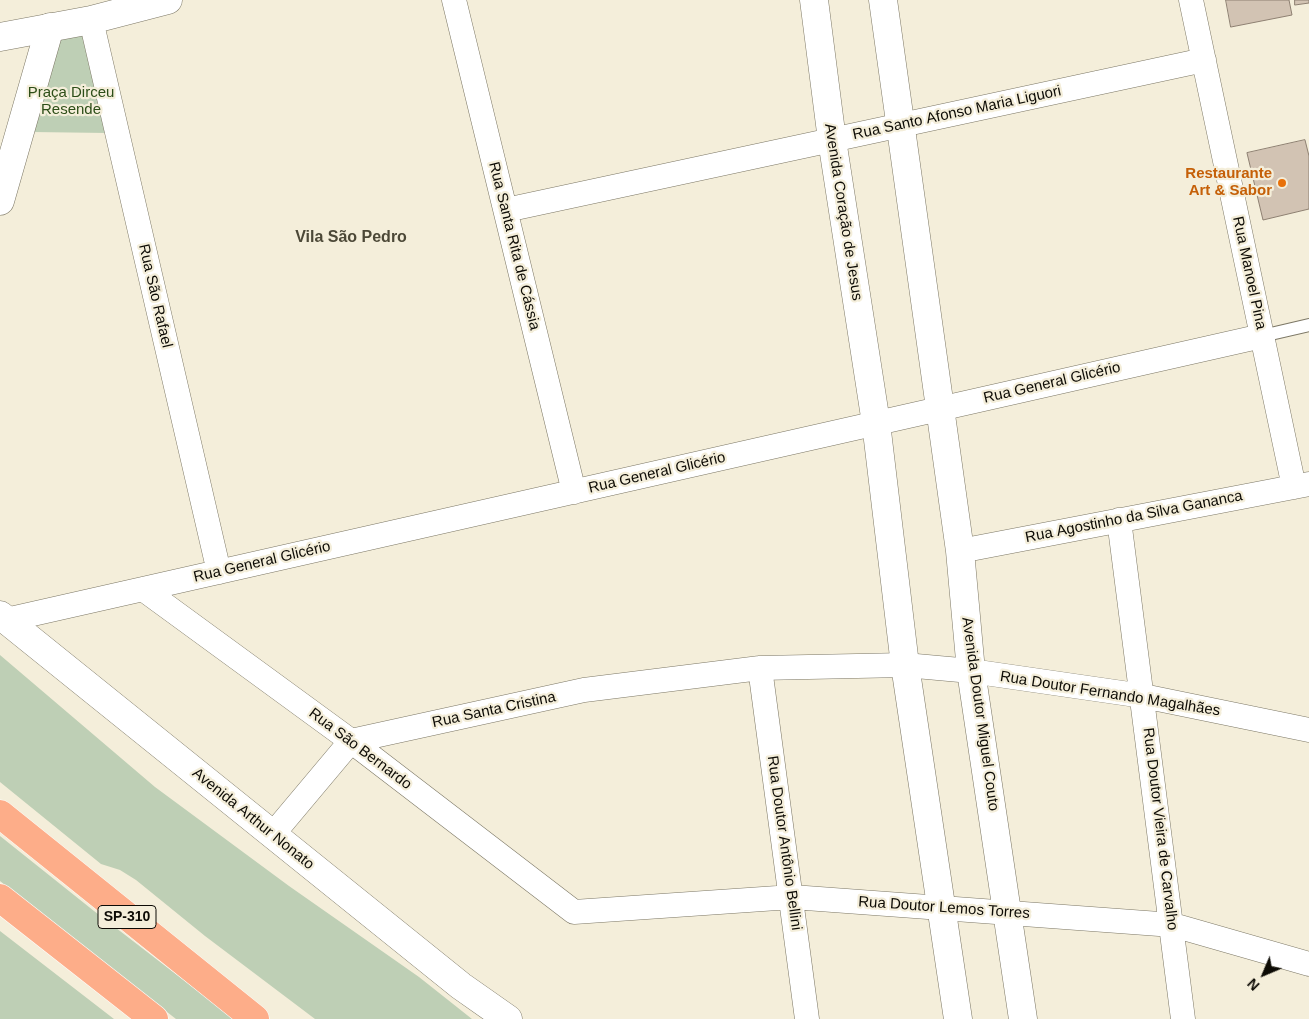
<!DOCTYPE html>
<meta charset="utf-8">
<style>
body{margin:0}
#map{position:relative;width:1309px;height:1019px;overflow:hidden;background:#f4eeda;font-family:Arial,sans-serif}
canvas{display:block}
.north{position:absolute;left:1239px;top:949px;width:50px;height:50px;-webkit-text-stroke:4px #f4eeda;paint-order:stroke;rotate:225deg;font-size:14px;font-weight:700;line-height:20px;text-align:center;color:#0d0b05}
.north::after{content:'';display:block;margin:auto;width:18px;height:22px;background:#0d0b05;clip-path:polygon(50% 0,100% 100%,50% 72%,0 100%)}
</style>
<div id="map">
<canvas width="1309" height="1019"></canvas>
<div class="north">N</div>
</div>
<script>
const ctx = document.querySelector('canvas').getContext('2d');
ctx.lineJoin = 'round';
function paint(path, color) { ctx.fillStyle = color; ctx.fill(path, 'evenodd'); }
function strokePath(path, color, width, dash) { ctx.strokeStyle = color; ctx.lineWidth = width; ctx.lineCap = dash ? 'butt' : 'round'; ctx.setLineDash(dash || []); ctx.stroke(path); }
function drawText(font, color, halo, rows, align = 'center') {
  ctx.font = font + ' Arial,sans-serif'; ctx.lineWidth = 4.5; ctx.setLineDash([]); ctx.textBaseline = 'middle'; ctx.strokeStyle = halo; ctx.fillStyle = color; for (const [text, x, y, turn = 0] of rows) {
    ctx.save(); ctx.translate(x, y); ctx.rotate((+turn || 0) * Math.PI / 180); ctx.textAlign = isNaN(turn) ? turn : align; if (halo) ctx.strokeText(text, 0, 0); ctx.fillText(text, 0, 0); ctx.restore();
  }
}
const green = new Path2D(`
 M86 31 108 133 32 132 56 37Z
 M0 655 155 787 289 886 419 977 472 1019H315L205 936 136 880 120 870 101 864 0 782Z
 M0 836 94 911 234 1019H176L0 881Z
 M0 931 114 1019H0Z`);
const building = new Path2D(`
 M1226 0H1289L1292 15 1231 27Z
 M1295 0H1309V3L1295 5Z
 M1305 140 1309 156V209L1263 220 1247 153Z`);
const service = new Path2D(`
 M1262 336 1309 325`);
const minor = new Path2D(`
 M454 0 574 492
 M1191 0 1294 487
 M91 20 219 572
 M506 210 1204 60
 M1119 520 1183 1019
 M960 551 1309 484
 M143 589 351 741 574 912 792 897 1173 925 1309 964
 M6 620 1262 336
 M760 668 807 1019
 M273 834 351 741 584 690 760 668 905 665 971 671 1143 696 1309 730`);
const tertiary = new Path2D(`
 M814 0 832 140 876 423 905 665 958 1019
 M883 0 960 551 971 671 1023 1019
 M0 201 50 27`);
const secondary = new Path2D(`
 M0 37 91 20 168 0
 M0 615 461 986 508 1019`);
const motorway = new Path2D(`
 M0 814 255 1019
 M0 898 154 1019`);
const markers = [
 [1282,183,5,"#e8710a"]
];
const shields = [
 [127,917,58]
];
const shieldNames = [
 ["SP-310",127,917]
];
const parkNames = [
 ["Praça Dirceu",71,93],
 ["Resende",71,110]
];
const streetNames = [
 ["Rua Santo Afonso Maria Liguori",957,113,-12],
 ["Avenida Coração de Jesus",843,212,81],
 ["Rua Santa Rita de Cássia",514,246,76],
 ["Rua Manoel Pina",1249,273,78],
 ["Rua São Rafael",155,296,77],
 ["Rua General Glicério",1052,383,-13],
 ["Rua General Glicério",657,473,-13],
 ["Rua Agostinho da Silva Gananca",1134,517,-11],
 ["Rua General Glicério",262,562,-13],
 ["Rua Doutor Fernando Magalhães",1110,694,9],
 ["Rua Santa Cristina",494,710,-12],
 ["Avenida Doutor Miguel Couto",980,714,82],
 ["Rua São Bernardo",360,749,37],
 ["Avenida Arthur Nonato",253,819,39],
 ["Rua Doutor Vieira de Carvalho",1160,829,83],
 ["Rua Doutor Antônio Bellini",784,843,82],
 ["Rua Doutor Lemos Torres",944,908,4]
];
const foodNames = [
 ["Restaurante",1272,174],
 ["Art & Sabor",1272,191]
];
const neighbourhoodNames = [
 ["Vila São Pedro",351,238]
];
paint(green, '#becfb5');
paint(building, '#d2c3b3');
strokePath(building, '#8e8072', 1);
strokePath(service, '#7c7765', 14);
strokePath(minor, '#7c7765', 25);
strokePath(tertiary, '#7c7765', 29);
strokePath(secondary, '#7c7765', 29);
strokePath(motorway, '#fff', 29);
strokePath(service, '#fff', 12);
strokePath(minor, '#fff', 24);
strokePath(tertiary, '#fff', 28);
strokePath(secondary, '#fff', 28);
strokePath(motorway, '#fdad89', 28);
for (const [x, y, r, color] of markers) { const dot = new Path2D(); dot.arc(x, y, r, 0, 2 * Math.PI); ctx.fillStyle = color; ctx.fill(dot); strokePath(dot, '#f4eeda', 2); }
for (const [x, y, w] of shields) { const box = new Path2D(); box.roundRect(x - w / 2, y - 11.5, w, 23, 4); ctx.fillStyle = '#f4eeda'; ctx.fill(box); strokePath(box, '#0d0b05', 1); }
drawText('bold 14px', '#0d0b05', null, shieldNames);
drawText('15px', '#2d4e18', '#f4eeda', parkNames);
drawText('15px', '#0d0b05', '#f4eeda', streetNames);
drawText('bold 15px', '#c56008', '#f4eeda', foodNames, 'right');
drawText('bold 16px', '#4c4837', '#f4eeda', neighbourhoodNames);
</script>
